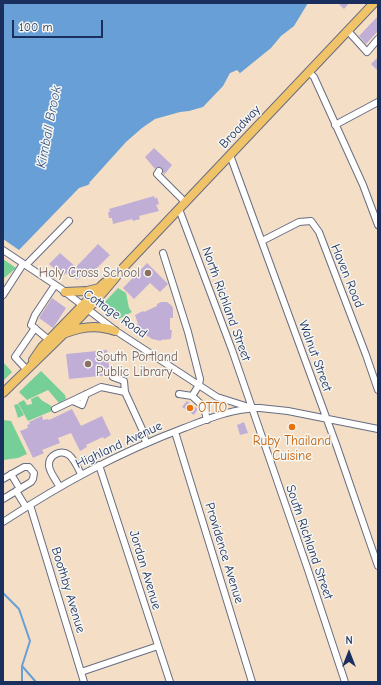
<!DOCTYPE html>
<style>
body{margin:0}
#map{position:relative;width:381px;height:685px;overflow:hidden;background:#f4dfc6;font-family:"Comic Neue",sans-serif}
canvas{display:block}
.frame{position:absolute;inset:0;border:4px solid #1b2f5e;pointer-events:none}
.north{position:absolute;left:329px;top:633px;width:40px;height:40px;-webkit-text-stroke:3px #f6f6f2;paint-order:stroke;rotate:0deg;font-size:11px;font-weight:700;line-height:16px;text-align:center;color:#1b2f5e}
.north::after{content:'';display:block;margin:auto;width:14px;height:18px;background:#1b2f5e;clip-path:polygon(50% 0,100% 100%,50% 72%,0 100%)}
.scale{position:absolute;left:12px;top:20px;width:91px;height:18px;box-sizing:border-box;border:2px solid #1b2f5e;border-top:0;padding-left:5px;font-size:12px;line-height:14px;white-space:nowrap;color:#1b2f5e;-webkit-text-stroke:3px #f6f6f2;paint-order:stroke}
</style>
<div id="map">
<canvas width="381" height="685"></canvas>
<div class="frame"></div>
<div class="north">N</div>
<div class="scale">100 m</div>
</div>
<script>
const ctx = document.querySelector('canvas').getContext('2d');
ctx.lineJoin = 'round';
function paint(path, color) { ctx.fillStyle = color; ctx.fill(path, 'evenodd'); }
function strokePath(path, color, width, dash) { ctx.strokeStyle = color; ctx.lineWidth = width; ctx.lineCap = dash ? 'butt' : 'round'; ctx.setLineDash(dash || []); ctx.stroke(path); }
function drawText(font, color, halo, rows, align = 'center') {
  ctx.font = font + ' "Comic Neue",sans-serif'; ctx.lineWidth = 3; ctx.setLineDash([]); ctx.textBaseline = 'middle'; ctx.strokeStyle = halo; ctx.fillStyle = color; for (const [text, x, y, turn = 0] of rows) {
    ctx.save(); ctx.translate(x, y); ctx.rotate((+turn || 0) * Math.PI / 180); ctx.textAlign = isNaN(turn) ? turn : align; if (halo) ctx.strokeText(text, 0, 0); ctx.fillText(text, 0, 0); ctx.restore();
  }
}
const green = new Path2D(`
 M3 259 16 268 3 279Z
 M118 288 126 293 129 308 132 312 117 320 100 307Z
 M3 362 12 372 3 381Z
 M41 371 65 395 66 399 59 403 48 390 27 400 19 392Z
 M38 396C42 403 51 403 54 410L28 421 18 403 24 400 27 405 32 404 31 399Z
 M18 404 24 415 18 418 14 405Z
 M3 420 11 421 27 454 18 458 3 460Z`);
const water = new Path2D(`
 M3 3H308L294 26 281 36 271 48 229 82 204 108 157 122 88 185 79 188 19 250 3 239Z`);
const pier = new Path2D(`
 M237 70 240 73 207 108 158 124 154 127 150 129 135 145 91 184 89 183 126 142 142 128 155 119 180 112 189 111 203 107 223 86 230 73Z`);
const stream = new Path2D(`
 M3 593 19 609 30 641 22 666V682
 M22 666 36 682`);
const building = new Path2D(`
 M338 3H349L344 9Z
 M378 16V31L366 44 359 36Z
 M378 57V71L371 64Z
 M154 148 172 165 164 175 162 168 157 167 155 169 145 157Z
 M154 196 155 199 157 197 159 204 156 205 159 211 139 216 140 219 133 221 132 219 113 224 112 218H109L108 212H110L109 209Z
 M98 244 110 255 87 278 83 274 77 280 72 275 70 277 66 273 63 276 49 264 60 253 76 267Z
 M147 263 168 284 160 292 150 283 134 299 123 288Z
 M52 298 66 308 53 328 39 318Z
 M161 302H167L171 305 173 308V318H170V330H172L171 339 161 340V341L152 339 142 332 137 325 138 324 135 315 143 311 144 312 157 306V304Z
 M107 350 110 374 109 375 69 379 66 354Z
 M187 401 198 409 194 415 182 407Z
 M72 409 81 426 102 416 111 435 104 439 103 437 86 445 87 447 80 451 71 433 58 438 60 443 42 450 44 453 33 458 20 431 28 428 27 425 30 424 29 422 42 416 43 420 48 419 49 420Z
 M244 422 248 433 240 435 237 425Z`);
const minor = new Path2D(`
 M348 31 367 52 378 39
 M309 72 314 77 363 185 378 225
 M335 125 378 102
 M230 155 337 447 378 566
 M159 171 157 174 185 202
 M179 209 232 350 308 570 345 682
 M262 241 299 222 311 221 319 232 366 355 378 390
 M3 250 60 288 116 331 217 397 252 408H260L288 411 378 429
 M163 253 188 332 200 379 199 385 192 396 204 407 207 420
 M26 265 69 221
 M3 295 23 264
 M49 340 31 325 35 315 55 285
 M26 369 15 357 35 328
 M113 377 124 381 125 392
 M179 394 192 396
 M73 401 82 405 86 394
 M55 409 101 387 125 392 142 429 146 443
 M175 432 252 682
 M99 465 170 682
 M11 474 20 489
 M3 479 24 467H29L34 473 33 479 31 482 3 499
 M59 486C56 480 50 473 49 466 48 455 61 449 69 455 74 459 78 468 81 474
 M16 491 26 507
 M30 505 84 682
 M3 522C63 483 118 453 184 428 205 420 226 411 248 409
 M81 672 158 646`);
const major = new Path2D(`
 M65 292 87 291 99 288
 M66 333C83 326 99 325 115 331
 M33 360 42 347 103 284 113 276
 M3 393C44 352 88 314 123 268L374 3`);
const markers = [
 [148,273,4,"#8d6e63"],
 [88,364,4,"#8d6e63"],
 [190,408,4,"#e8710a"],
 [292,427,4,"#e8710a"]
];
const streetNames = [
 ["Broadway",240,127,-47],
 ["Haven Road",347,276,68],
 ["North Richland Street",226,304,70],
 ["Cottage Road",115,314,35],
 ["Walnut Street",315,356,70],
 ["Highland Avenue",119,445,-25],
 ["South Richland Street",309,542,71],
 ["Providence Avenue",224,553,73],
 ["Jordan Avenue",145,570,73],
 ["Boothby Avenue",68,590,73]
];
const educationNames = [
 ["Holy Cross School",140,273],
 ["South Portland",96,357,"left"],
 ["Public Library",96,372,"left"]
];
const foodNames = [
 ["OTTO",198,408],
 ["Ruby Thailand",292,441,"center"],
 ["Cuisine",292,456,"center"]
];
const waterNames = [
 ["Kimball Brook",49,127,-79]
];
paint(green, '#76cf96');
paint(water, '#679fd6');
paint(pier, '#f4dfc6');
strokePath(stream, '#679fd6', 2);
paint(building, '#c0aed7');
strokePath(minor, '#676d82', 8);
strokePath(major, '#676d82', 10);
strokePath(minor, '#fff', 6);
strokePath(major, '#f0c369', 8);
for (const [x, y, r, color] of markers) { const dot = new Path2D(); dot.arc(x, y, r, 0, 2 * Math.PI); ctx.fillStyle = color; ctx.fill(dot); strokePath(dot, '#f6f6f2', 1.5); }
drawText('13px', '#1b2f5e', '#f6f6f2', streetNames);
drawText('13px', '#785e54', '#f6f6f2', educationNames, 'right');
drawText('13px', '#c56008', '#f6f6f2', foodNames, 'left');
drawText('italic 14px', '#365688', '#f6f6f2', waterNames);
</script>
